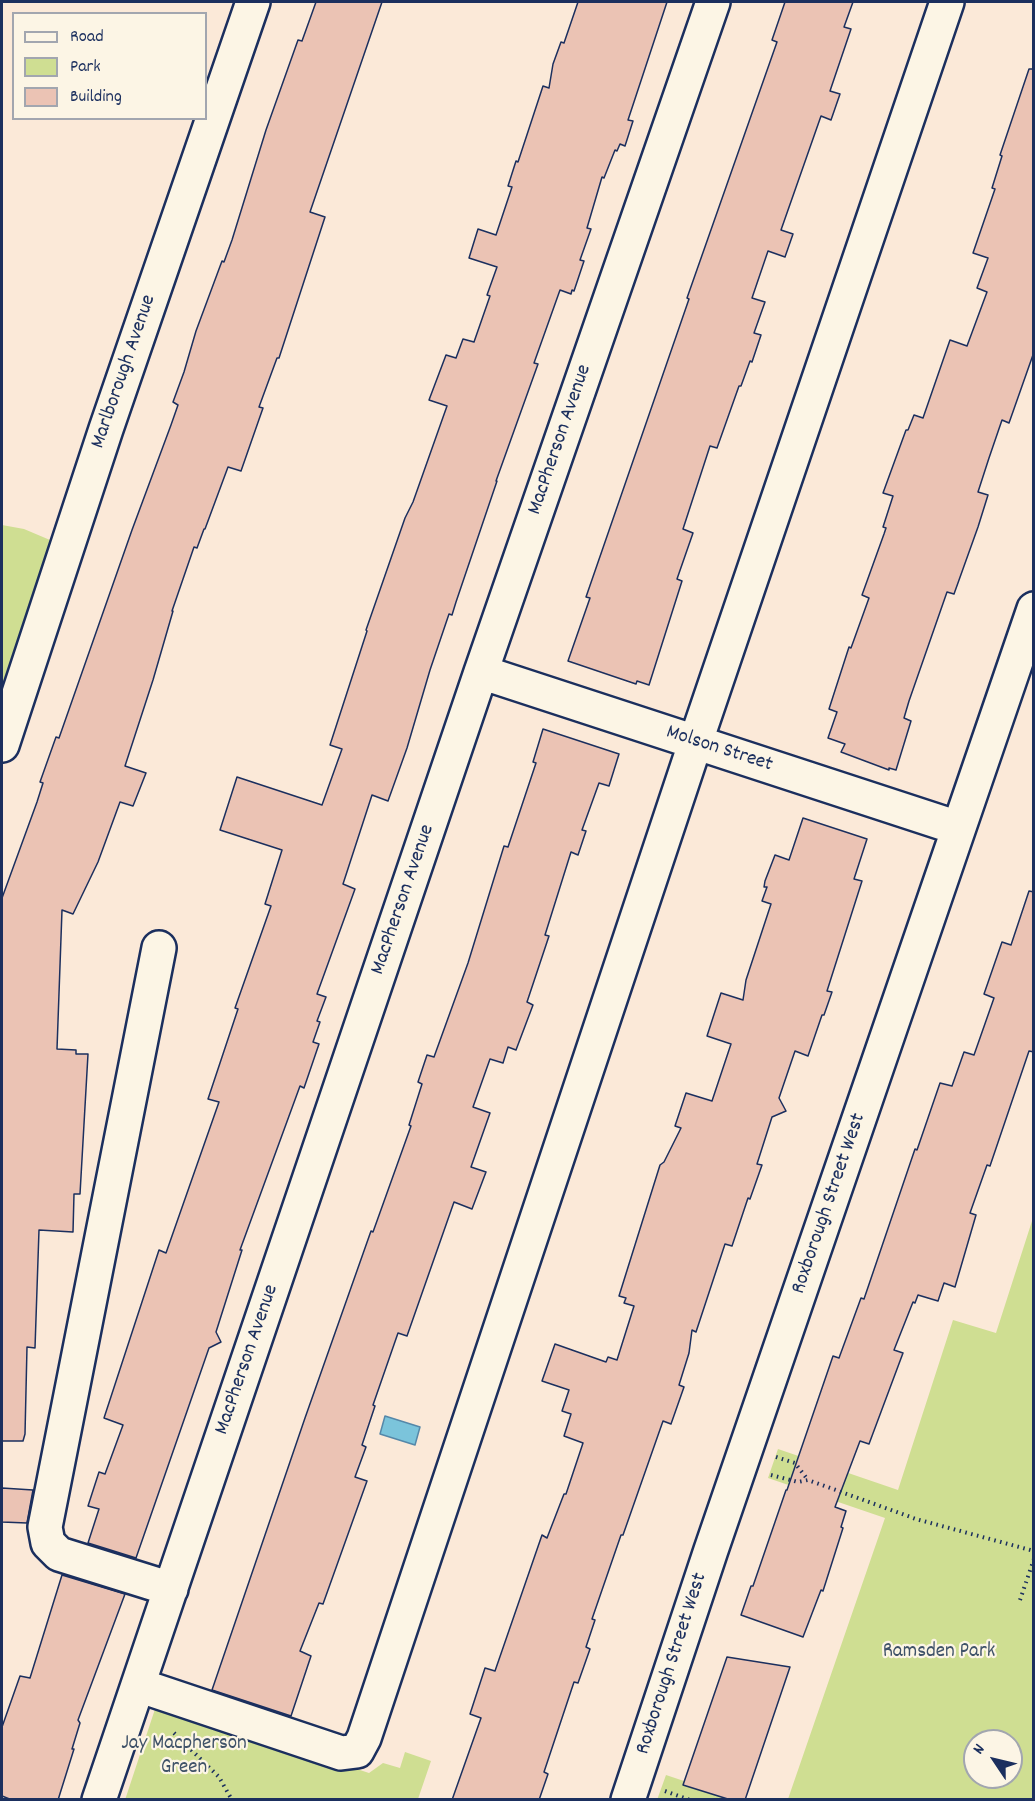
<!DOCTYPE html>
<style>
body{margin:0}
#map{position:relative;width:1035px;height:1801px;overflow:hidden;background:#fbe9d8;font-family:Dekko,sans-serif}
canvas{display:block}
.frame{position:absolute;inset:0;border:3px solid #1b2f5e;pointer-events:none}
.legend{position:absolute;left:12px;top:12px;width:195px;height:108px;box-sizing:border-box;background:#fcf5e5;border:2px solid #a2a6af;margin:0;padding:8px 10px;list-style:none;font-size:18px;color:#1b2f5e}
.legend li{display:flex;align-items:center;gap:12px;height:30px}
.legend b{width:30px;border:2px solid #a2a6af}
.north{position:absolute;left:963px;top:1729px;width:60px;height:60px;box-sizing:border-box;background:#fcf5e5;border:2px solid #a2a6af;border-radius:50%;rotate:305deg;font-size:16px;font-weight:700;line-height:24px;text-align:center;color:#1b2f5e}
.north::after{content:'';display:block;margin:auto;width:21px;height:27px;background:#1b2f5e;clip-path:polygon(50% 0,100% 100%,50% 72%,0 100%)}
</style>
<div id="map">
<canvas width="1035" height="1801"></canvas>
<div class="frame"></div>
<ul class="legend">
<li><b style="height:8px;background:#fcf5e5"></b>Road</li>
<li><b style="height:16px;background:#cfde92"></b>Park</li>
<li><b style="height:16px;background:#ebc3b4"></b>Building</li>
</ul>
<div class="north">N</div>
</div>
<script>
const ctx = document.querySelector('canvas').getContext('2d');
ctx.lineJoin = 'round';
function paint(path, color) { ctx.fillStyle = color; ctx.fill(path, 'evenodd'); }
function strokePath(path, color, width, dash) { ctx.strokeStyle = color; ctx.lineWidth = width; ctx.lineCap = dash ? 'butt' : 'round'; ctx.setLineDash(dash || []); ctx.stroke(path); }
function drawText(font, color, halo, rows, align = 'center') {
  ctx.font = font + ' Dekko,sans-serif'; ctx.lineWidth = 4.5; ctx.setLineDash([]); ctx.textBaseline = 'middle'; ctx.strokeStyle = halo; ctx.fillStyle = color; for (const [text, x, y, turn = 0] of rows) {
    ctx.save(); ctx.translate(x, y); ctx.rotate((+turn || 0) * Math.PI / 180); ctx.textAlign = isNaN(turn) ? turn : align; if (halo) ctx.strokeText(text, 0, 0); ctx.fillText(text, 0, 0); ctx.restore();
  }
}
const green = new Path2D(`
 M2 525 24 529 50 540 2 699Z
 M1032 1221 1033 1222V1799H788L885 1518 768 1478 778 1449 898 1490 953 1320 996 1333ZM975 1741H1011V1777H975Z
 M157 1703 369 1773 383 1763 400 1768 405 1752 431 1761 418 1799 125 1800Z
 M666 1775 738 1799 657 1800Z`);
const water = new Path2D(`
 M385 1416 420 1427 415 1445 380 1434Z`);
const building = new Path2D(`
 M316 2H382L310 212 325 217 279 358H277L259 407 263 408 241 471 228 467 205 529H204L197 548 194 547 172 611H173L153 680 125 766 146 773 133 806 120 802 98 862 73 914 62 910 57 1049 76 1050V1054H88L80 1194H74L73 1232 39 1230 35 1348 27 1347 25 1434 23 1441H2V898L37 802 43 783 40 782 56 737 59 738 132 530 171 425 178 405 173 402 184 372 196 331 222 261 224 262 232 240 266 130 298 40 302 41Z
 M578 2H667L628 120 633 121 625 146 620 144 617 151 615 150 604 178 602 177 587 228 591 229 580 260 584 261 574 291 572 290 571 294 560 290 534 363 538 364 496 481H497L456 602 452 615 449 614 430 670 407 748 388 801 372 795 343 884 355 889 317 994 326 997 317 1021 320 1022 313 1042 319 1044 304 1088 300 1086 240 1250H242L216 1332 221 1342 209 1348 136 1558 88 1543 99 1509 88 1506 99 1472 105 1474 123 1425 104 1418 159 1250 166 1253 219 1102 208 1099 238 1009 235 1008 271 906 265 904 282 850 220 830 237 777 322 805 342 749 330 745 367 631 366 630 405 518 413 502 447 406 429 400 446 355 456 358 463 339 474 342 490 296 487 295 497 267 469 258 478 229 496 235 512 187 508 186 516 161 518 162 543 86 549 88 553 64 561 42 564 43Z
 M785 2H853L844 27 851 29 830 91 840 94 831 120 821 116 781 230 793 234 785 257 768 251 752 298 765 302 754 333 761 335 752 362 750 361 741 386H739L717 448 710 446 683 529 693 533 677 579 682 581 649 685 637 681 636 684 568 661 590 598 586 597 689 299 687 298 777 42 772 40Z
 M1029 69H1034V352L1009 423 1002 420 989 458 978 492 988 495 978 527 954 594 947 592 909 701 904 718 911 721 896 770 889 768V770L841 752 845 744 828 738 837 712 829 709 849 647 851 648 869 598 862 595 884 534 886 528 883 527 893 496 883 493 906 430H908L914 415 923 418 950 340 967 346 987 292 977 288 988 258 973 253 995 189 992 188 1002 156 1000 155Z
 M543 729 619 754 609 786 599 783 582 830 586 831 578 855 571 852 545 935 549 936 527 1002 533 1005 516 1050 508 1047 503 1063 490 1059 473 1107 490 1113 471 1167 486 1172 472 1209 454 1202 407 1336 398 1333 373 1405 375 1406 362 1445 366 1447 355 1477 367 1481 323 1604 319 1603 300 1651 311 1656 291 1716 212 1690 305 1418 371 1231 373 1232 411 1126 409 1125 422 1084 418 1082 427 1055 434 1057 468 963 504 846 508 847 536 763 533 762Z
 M803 818 867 839 854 879 862 881 827 991 832 992 824 1015H822L808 1056 795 1051 779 1098 786 1111 772 1117 757 1164 762 1165 750 1199 748 1198 732 1246 725 1244 696 1332 692 1330 689 1353 679 1385 684 1387 671 1424 663 1421 623 1535H621L592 1619 595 1620 586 1647 590 1649 578 1683 574 1682 544 1772 548 1774 539 1800H452L481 1718 470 1714 485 1668 495 1671 542 1535 547 1538 564 1494H566L583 1443 564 1436 571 1414 562 1411 569 1390 542 1381 555 1344 606 1362 608 1357 617 1360 634 1306 624 1303 626 1298 619 1296 660 1165 664 1162 681 1128 675 1126 686 1093 712 1101 731 1044 707 1036 721 993 743 1000 746 980 771 904 762 901 767 887H764L765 881 775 855 789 860Z
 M1029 891 1034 892V1052L1029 1051 990 1166 987 1165 970 1213 976 1215 955 1287 944 1283 938 1301 918 1295 915 1303 913 1302 894 1350 903 1353 869 1444 860 1441 835 1507 846 1511 841 1527 843 1528 823 1591 821 1590 803 1637 741 1615 751 1586H753L786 1490H787L833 1356 839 1358 861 1298 864 1299 915 1149 917 1150 940 1083 952 1086 964 1052 974 1055 994 998 984 994 1002 942 1011 945Z
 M2 1488 33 1490 27 1523 2 1522Z
 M62 1575 125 1594 78 1720 80 1723 72 1749H74L58 1800H12L2 1796V1727L20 1676 30 1678Z
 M727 1657 790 1667 745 1800H731L683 1785Z`);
const path = new Path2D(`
 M776 1457 795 1463 808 1480
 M771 1475 798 1482 808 1480 916 1519 1034 1551
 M1020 1600 1034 1559
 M174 1733 219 1777 232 1800
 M665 1791 690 1800`);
const minor = new Path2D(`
 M481 672 958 828
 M2 745 106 429 253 2
 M159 948 45 1527 48 1543 59 1554 171 1589
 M138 1685 341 1753 357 1751 364 1738 701 726 947 2
 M99 1800 481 672 713 2
 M628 1800 711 1550 1034 609`);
const streetNames = [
 ["Marlborough Avenue",125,372,-71],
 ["MacPherson Avenue",561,440,-71],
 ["Molson Street",719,750,18],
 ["MacPherson Avenue",404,900,-71],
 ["Roxborough Street West",830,1204,-71],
 ["MacPherson Avenue",248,1360,-71],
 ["Roxborough Street West",673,1664,-72]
];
const parkNames = [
 ["Ramsden Park",939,1653],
 ["Jay Macpherson",184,1745],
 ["Green",184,1769]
];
paint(green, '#cfde92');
paint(water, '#7bc4db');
strokePath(water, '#5588a9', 1.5);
paint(building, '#ebc3b4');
strokePath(building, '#1b2f5e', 1.5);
strokePath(minor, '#1b2f5e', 38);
strokePath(path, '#1b2f5e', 4, [1.5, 4.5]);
strokePath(minor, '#fcf5e5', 33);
drawText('21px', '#1b2f5e', '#fcf5e5', streetNames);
drawText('21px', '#3f5268', '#fcf5e5', parkNames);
</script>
